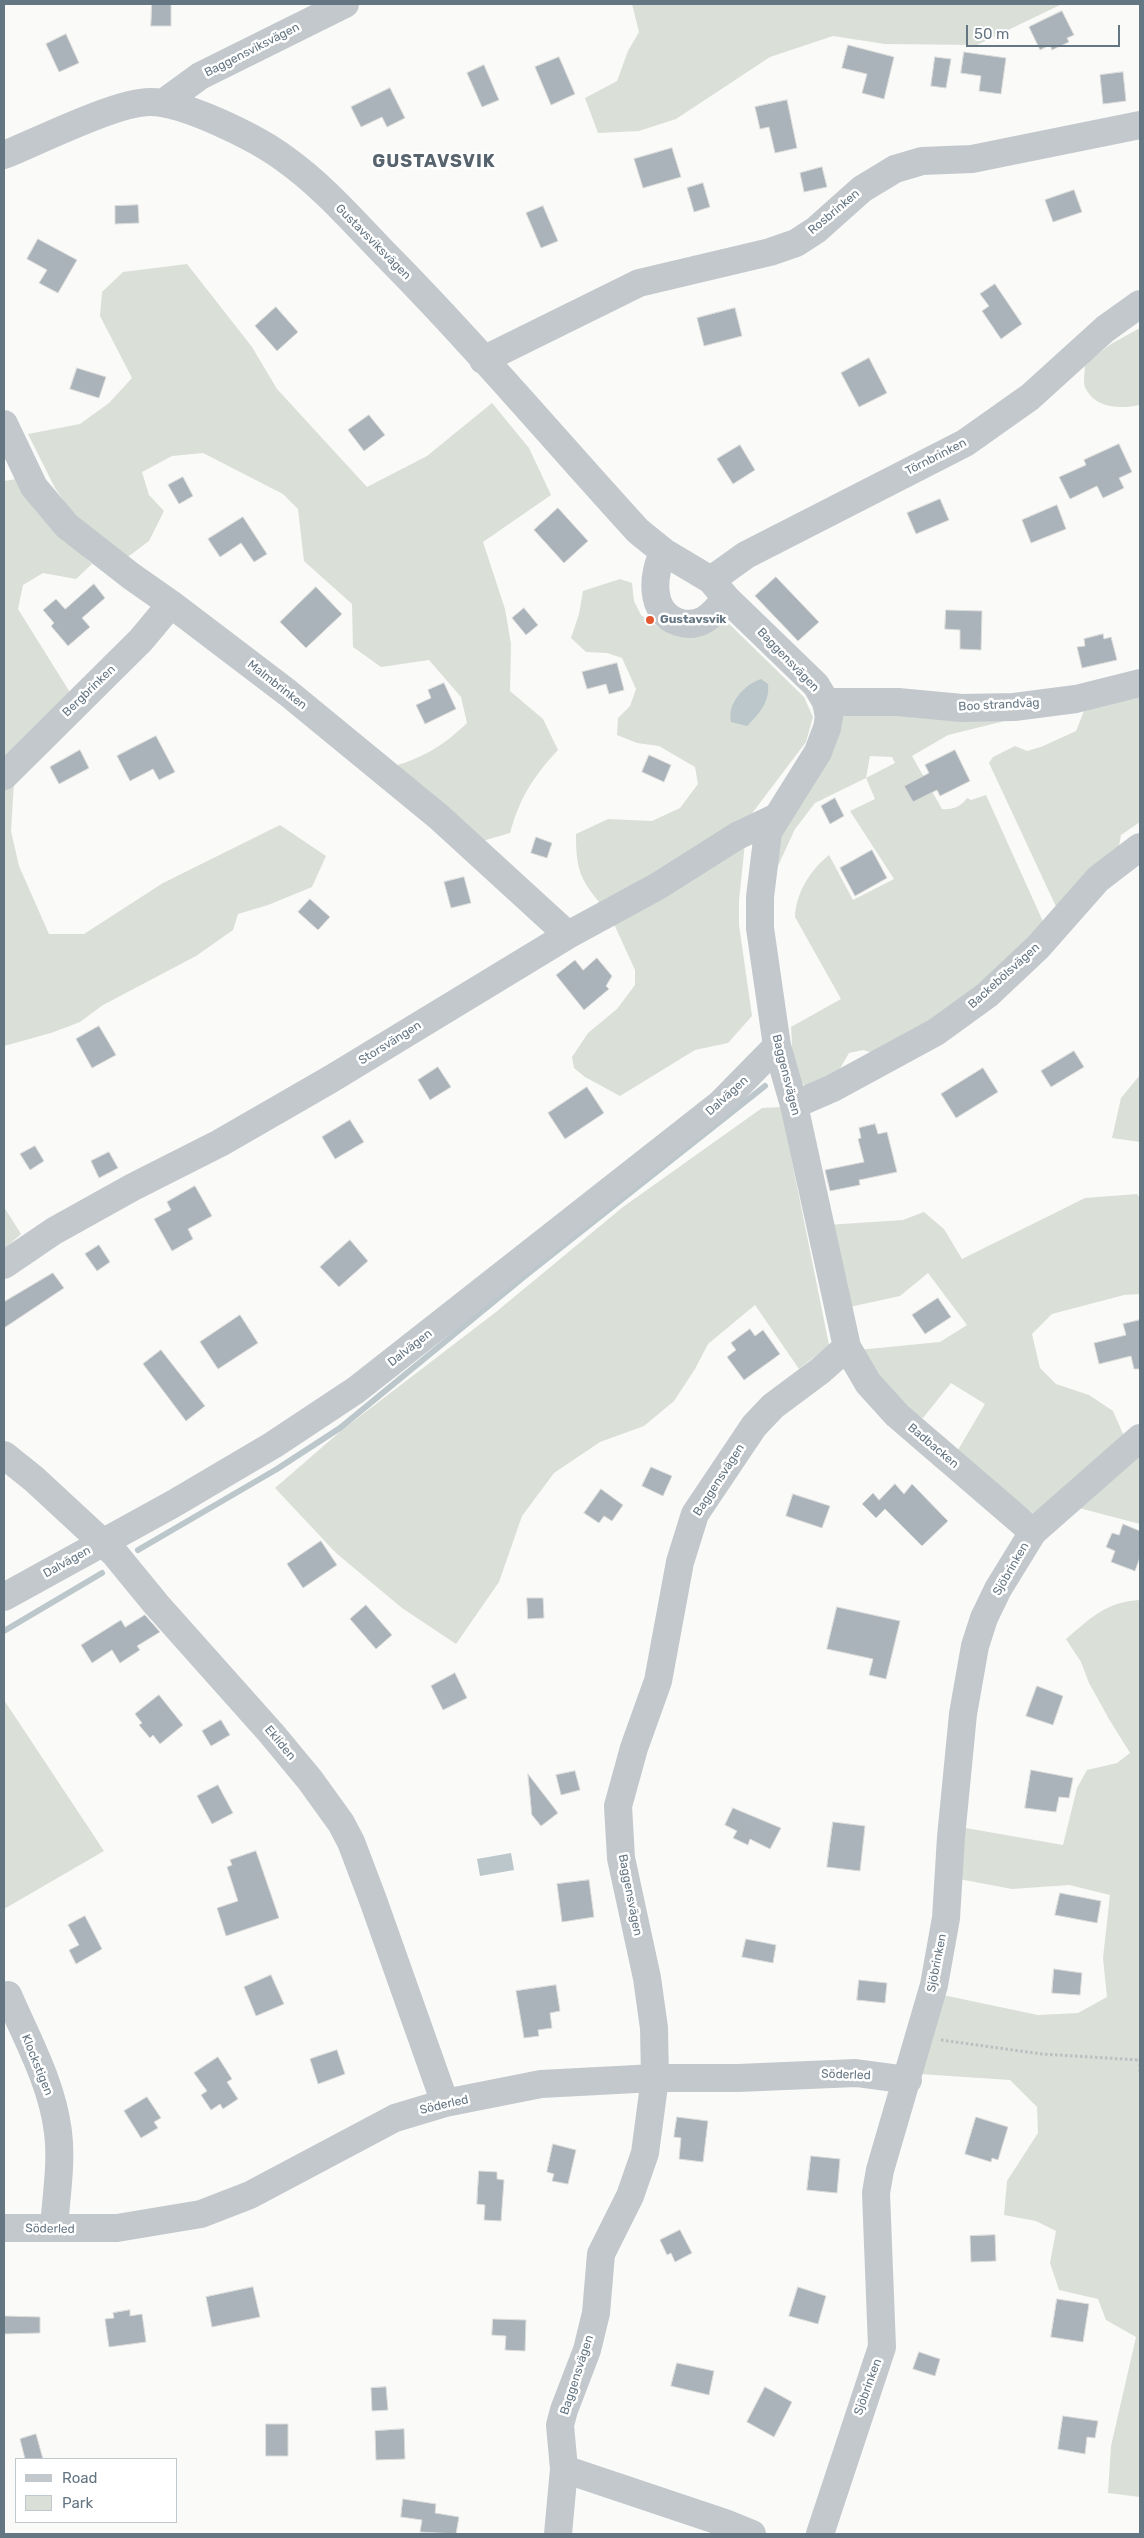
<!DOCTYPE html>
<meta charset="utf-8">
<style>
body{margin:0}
#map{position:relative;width:1144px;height:2538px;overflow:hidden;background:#fafaf8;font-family:Rubik,sans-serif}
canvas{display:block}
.frame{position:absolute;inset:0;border:5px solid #657683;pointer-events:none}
.legend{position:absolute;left:15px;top:2458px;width:162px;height:65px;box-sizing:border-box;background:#fff;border:1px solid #c1c8cd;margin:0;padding:6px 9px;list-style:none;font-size:15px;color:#657683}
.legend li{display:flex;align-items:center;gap:10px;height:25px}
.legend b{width:25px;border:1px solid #c1c8cd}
.scale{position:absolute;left:966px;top:25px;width:154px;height:22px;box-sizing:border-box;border:2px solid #657683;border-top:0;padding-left:6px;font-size:15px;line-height:18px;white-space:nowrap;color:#657683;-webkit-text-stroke:4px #fff;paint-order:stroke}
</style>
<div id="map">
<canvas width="1144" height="2538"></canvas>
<div class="frame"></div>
<ul class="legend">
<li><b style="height:6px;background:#c3c8cc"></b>Road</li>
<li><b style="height:14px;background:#dadfd7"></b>Park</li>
</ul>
<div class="scale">50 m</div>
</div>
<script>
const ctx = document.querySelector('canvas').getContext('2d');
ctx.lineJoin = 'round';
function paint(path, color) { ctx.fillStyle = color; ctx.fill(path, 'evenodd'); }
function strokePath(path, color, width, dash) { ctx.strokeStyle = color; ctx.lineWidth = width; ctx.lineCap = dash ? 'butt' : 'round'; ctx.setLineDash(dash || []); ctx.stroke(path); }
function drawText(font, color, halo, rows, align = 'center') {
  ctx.font = font + ' Rubik,sans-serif'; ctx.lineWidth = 5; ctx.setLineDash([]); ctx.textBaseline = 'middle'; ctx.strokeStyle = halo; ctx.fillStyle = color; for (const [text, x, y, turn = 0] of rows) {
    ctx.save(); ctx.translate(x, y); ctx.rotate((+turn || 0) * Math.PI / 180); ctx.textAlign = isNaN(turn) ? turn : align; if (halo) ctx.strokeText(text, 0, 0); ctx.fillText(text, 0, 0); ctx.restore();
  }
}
const green = new Path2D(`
 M632 4H1062L977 45 885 44 833 36 770 57 676 119 639 131 598 133 585 98 617 81 628 51 639 32Z
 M187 264 252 347 277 389 367 487 427 456 492 403 529 448 551 495 483 542 505 609 511 644 510 691 543 719 558 750C533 777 520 797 510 833L479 842 392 767C424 757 443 746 467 723L461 697 429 660 381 667 353 647 352 604 304 561 298 509 283 494 203 453 172 456 142 472 149 495 164 511 149 541 121 562 80 525 55 488 28 434 80 424 109 403 132 378 100 316 102 292 123 272Z
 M1140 328V405C1120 409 1095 409 1085 387 1083 382 1085 371 1085 364L1111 344Z
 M17 479 37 512 92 564 76 579 43 573 23 585 18 609 71 694 14 782 11 831 19 866 49 934H84L163 883 280 825 326 856 312 887 268 905 238 914 233 930 196 956 103 1005 80 1022 51 1033 4 1046V481Z
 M620 579 632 583 634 601 641 615 661 629 680 631 723 618 804 697 813 717 806 742 750 816 601 904C579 879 576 867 576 834L608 819 652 821 680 808 698 784 695 767 659 746 637 743 617 735 618 718 630 706 636 689 622 658 607 653 586 652 571 638 579 614 583 591Z
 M1140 697V822L1121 835 1118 851 1059 913 989 763 993 757 1015 746 1027 751 1041 747 1076 731 1084 711Z
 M845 712 1025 716 948 735 912 756 942 809C952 810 961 807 967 798L971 800 986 795 1045 926 1033 940 950 1009 874 1053 863 1050 849 1053 835 1077 808 1087C789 1080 793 1044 791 1027L841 999 795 917C796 893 810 870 829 855L853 900 894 879 850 811 875 799 866 778 815 803 795 829 772 879 777 838 834 736ZM870 756 892 757 895 763 866 778Z
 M745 843 739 900V925L752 1016 728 1043 695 1050 620 1096 585 1077 574 1068 572 1057 588 1033 617 1009 635 985V970L614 924Z
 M1140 1075V1142L1112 1138 1121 1098Z
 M781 1107 829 1345 799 1369 755 1305 708 1344 695 1369 674 1401 644 1426 600 1442 554 1473 522 1516 499 1582 456 1644 402 1608 336 1553 275 1488 342 1430 496 1312 623 1207 762 1108Z
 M1137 1194 1140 1199V1294L1124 1295 1052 1314 1032 1334 1040 1368 1056 1384 1089 1395 1113 1411 1127 1443 1041 1519 955 1455 985 1404 951 1383 923 1418 908 1411 858 1350 940 1342 967 1325 928 1273 900 1296 845 1308 827 1225 903 1220 924 1212 944 1229 962 1259 1085 1198Z
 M4 1207 21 1234 4 1249Z
 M1140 1450V1524L1079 1508Z
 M1140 1600V2497L1108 2493 1111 2446 1136 2337 1106 2320 1098 2299 1059 2290 1050 2263 1056 2231 1036 2221 1004 2215 1007 2181 1038 2133 1037 2107 1010 2080 920 2074 938 1994 1038 2015 1078 2013 1107 1997 1103 1958 1110 1895 1069 1885 1012 1889 959 1879 960 1827 1063 1845 1077 1788 1087 1770 1117 1763 1130 1753 1109 1719 1089 1683 1081 1662 1066 1639C1092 1617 1106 1602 1140 1600Z
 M4 1700 104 1851 4 1909Z`);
const water = new Path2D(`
 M761 679 768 684C770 702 759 714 747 726L731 722C727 703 744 685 761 679Z
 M511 1853 514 1870 480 1876 477 1859Z`);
const stream = new Path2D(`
 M138 1550 277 1469 340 1428 525 1276 765 1086
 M4 1631 102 1573`);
const building = new Path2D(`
 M152 4H171V26H151Z
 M1062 11 1074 35 1067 38 1069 42 1052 50 1050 45 1040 50 1029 27Z
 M66 34 79 63 59 72 46 44Z
 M848 45 894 57 884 99 862 93 867 74 842 68Z
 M964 52 1006 58 1001 94 979 91 981 76 961 73Z
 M559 57 575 94 551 105 535 67Z
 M935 57 951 59 946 88 931 86Z
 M484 65 499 100 482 107 467 73Z
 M1123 72 1126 101 1103 104 1100 75Z
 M390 88 405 118 387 127 382 117 361 127 351 107Z
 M787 100 797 148 775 153 769 127 760 129 755 107Z
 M672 148 681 177 643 188 634 159Z
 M822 167 827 187 804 192 800 173Z
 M703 183 710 207 694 212 687 188Z
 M1074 190 1082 212 1053 222 1045 200Z
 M138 205 139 223 115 224V206Z
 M543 206 558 241 541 248 526 213Z
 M38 239 77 260 58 293 39 283 47 270 27 259Z
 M995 284 1022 324 1001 339 982 311 989 306 980 294Z
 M276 307 298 332 277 351 255 326Z
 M735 308 742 336 704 346 697 318Z
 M869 358 887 393 859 407 841 373Z
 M77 368 106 377 99 398 70 389Z
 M369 415 385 435 364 451 348 430Z
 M1119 444 1132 472 1119 478 1124 488 1103 498 1097 486 1070 499 1059 477 1086 465 1084 460Z
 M740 445 755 470 733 484 717 459Z
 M183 477 193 496 179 504 168 485Z
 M940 499 949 520 916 534 907 513Z
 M1057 505 1066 529 1031 543 1022 520Z
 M558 508 588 541 564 563 534 530Z
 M243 517 267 554 254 562 241 543 220 557 208 539Z
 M776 577 819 622 798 641 755 596Z
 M94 584 105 598 82 618 90 627 68 646 51 626 54 623 43 610 56 599 65 609Z
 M316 587 342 614 306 648 280 622Z
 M524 608 538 625 526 635 512 618Z
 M946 610 982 611 981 650 960 649V630L945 629Z
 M1103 634 1104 639 1111 637 1117 660 1082 668 1077 647 1085 646 1084 639Z
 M617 663 624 690 609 694 606 684 587 689 582 672Z
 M444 683 456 709 425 724 416 705 431 698 428 690Z
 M156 736 175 772 159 780 153 769 130 781 117 756Z
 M80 750 89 768 59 784 50 767Z
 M955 750 970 781 940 796 937 790 913 802 904 786 929 773 925 765Z
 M649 755 671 765 664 782 642 772Z
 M835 798 844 816 830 824 821 806Z
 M536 837 552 843 547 858 531 853Z
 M872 850 887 878 855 896 840 868Z
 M464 877 471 903 451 908 444 882Z
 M310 899 330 917 318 930 298 912Z
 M597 958 612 976 606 986 609 989 584 1010 556 975 575 960 583 970Z
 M99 1026 116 1055 92 1068 76 1039Z
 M1074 1051 1084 1067 1051 1087 1041 1071Z
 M438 1067 451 1087 430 1100 418 1080Z
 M983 1068 998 1092 956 1118 941 1094Z
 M587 1087 604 1113 565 1139 548 1113Z
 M350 1120 364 1142 335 1159 322 1137Z
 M875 1124 878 1134 887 1132 897 1172 859 1180 860 1185 830 1191 825 1170 864 1162 858 1139 861 1138 859 1128Z
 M35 1146 44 1161 30 1170 20 1154Z
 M109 1152 118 1168 99 1178 91 1161Z
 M195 1186 212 1216 188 1229 193 1239 172 1251 154 1219 171 1210 167 1202Z
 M350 1240 368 1261 339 1287 320 1267Z
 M99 1245 110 1262 97 1271 85 1254Z
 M53 1273 64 1288 4 1328V1302Z
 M938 1298 951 1317 925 1334 912 1315Z
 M240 1315 258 1343 218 1369 200 1342Z
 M1140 1320V1369H1134L1131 1356 1099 1364 1094 1343 1126 1335 1123 1324Z
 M750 1329 755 1336 763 1330 780 1354 744 1380 727 1357 736 1350 731 1343Z
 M161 1350 205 1406 186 1421 143 1364Z
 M651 1467 672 1476 663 1496 642 1486Z
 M895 1484 904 1494 912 1484 948 1521 922 1546 885 1509 876 1518 862 1504 873 1493 879 1500Z
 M601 1489 623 1505 612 1521 604 1516 599 1523 584 1513Z
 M793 1494 830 1506 822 1528 786 1516Z
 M1123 1524 1140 1531V1557L1135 1571 1111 1562 1115 1551 1106 1547 1112 1533 1119 1535Z
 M321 1541 337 1565 303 1588 287 1564Z
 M527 1598H543L544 1618 528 1619Z
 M366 1605 392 1635 376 1649 350 1619Z
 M837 1607 900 1621 886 1679 869 1675 873 1659 827 1649Z
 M145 1615 160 1632 137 1646 140 1650 120 1663 112 1650 92 1663 81 1645 121 1620 125 1627Z
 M455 1673 467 1698 443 1710 431 1686Z
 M1037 1686 1063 1696 1053 1725 1026 1716Z
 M159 1695 183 1725 160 1744 153 1735 150 1738 139 1725 142 1723 135 1714Z
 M221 1720 230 1735 211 1746 202 1731Z
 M1031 1770 1073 1778 1069 1798 1059 1797 1056 1812 1025 1808Z
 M575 1771 580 1790 561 1795 556 1775Z
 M528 1774 558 1813 541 1826 532 1815Z
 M218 1785 233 1813 212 1824 197 1796Z
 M733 1808 781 1828 770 1849 750 1839 748 1845 733 1838 737 1831 725 1825Z
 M833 1822 865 1826 860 1871 827 1867Z
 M256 1851 279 1918 226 1936 217 1908 238 1901 227 1867 232 1865 230 1860Z
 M589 1880 594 1917 562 1922 557 1884Z
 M1060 1893 1101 1901 1097 1923 1055 1915Z
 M85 1916 102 1949 76 1964 69 1950 79 1945 68 1925Z
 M746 1939 776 1945 773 1963 742 1957Z
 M1054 1969 1082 1973 1080 1995 1052 1993Z
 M271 1975 284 2004 256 2016 244 1987Z
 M859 1980 887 1983 885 2003 857 2000Z
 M556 1985 560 2011 550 2013 552 2028 538 2030 539 2036 524 2038 516 1991Z
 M337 2050 345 2074 318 2084 310 2059Z
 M218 2057 232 2079 227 2082 238 2099 223 2109 220 2104 211 2110 201 2095 207 2091 194 2073Z
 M147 2097 161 2118 154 2122 158 2128 141 2138 124 2111Z
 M677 2117 708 2121 703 2162 679 2159 681 2138 674 2137Z
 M976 2117 1008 2127 998 2160 992 2158 991 2162 965 2154Z
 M553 2144 576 2150 568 2184 552 2181 554 2174 547 2172Z
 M811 2156 840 2159 837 2193 807 2190Z
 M479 2171 497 2172V2179L504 2180 501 2221 484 2220 485 2205 477 2204Z
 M680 2230 692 2253 675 2262 671 2253 667 2255 660 2240Z
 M995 2235 996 2261 971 2262 970 2236Z
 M253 2287 260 2317 212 2327 206 2297Z
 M798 2287 826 2296 818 2324 789 2316Z
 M1057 2299 1089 2304 1083 2342 1051 2337Z
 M130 2310V2316L142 2314 146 2342 109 2347 105 2319 114 2318 113 2313Z
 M5 2316 40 2317V2333L5 2334Z
 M493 2319 526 2320 525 2351 505 2350 506 2336 492 2335Z
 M919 2352 940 2359 935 2376 913 2369Z
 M677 2363 714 2371 709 2395 671 2386Z
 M386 2387 388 2410 372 2411 371 2388Z
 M765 2387 792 2402 774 2437 747 2422Z
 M1063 2416 1098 2421 1095 2438 1087 2437 1085 2454 1058 2449Z
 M266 2424H288V2456H266Z
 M404 2429 405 2459 376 2460 375 2431Z
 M36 2434 43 2459H25L20 2439Z
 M403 2499 436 2504 435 2513 459 2517 456 2534 420 2532 422 2520 401 2517Z`);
const path = new Path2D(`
 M941 2040 1042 2054 1139 2060
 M1140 2059V2074`);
const minor = new Path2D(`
 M163 103 200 76 345 4
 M4 155C39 141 116 102 150 102 184 102 257 138 285 159 323 186 354 222 386 255 473 343 554 439 638 531L664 552 711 580 726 598 816 685 826 702 829 717 827 728 818 752 768 832 760 897V928L777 1046 794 1105 847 1347 820 1371 773 1406 754 1426 695 1514 680 1562 658 1681 634 1748 618 1806 621 1858 647 1978 654 2028 655 2078 645 2153 630 2196 601 2254 596 2313 587 2350 564 2410 560 2425 564 2469 558 2534
 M483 360 639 283 770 252 796 243 816 230 862 189 895 169 922 161 972 159 1140 125
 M4 424 34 487 67 526 131 576 171 604 288 693 439 817 568 935
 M664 552C652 573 649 613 678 622 687 625 695 625 704 620 713 615 720 606 726 598
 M711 580 746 555 965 443 1030 397 1105 329 1140 304
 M826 702H898L962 708 1014 707 1076 699 1140 683
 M4 776 141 640 171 604
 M794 1105 833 1088 936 1032 987 995 1038 947 1098 879 1140 847
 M4 1265 54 1231 133 1187 220 1143 331 1079 568 935 658 886 737 836 775 818
 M847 1347 868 1383 897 1415 1033 1532
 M4 1455 34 1479 115 1554 156 1604 271 1733 310 1780 341 1823 351 1842 373 1900 445 2103
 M4 1597 173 1504 273 1445 356 1390 720 1104 777 1046
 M8 1995C27 2039 52 2083 58 2132 62 2163 56 2197 54 2228
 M4 2228H117L201 2214 250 2195 395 2118 445 2103 541 2084 655 2078H738L856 2073 908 2080
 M564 2469 725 2523 752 2534
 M820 2534 882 2347 876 2193 880 2170 934 1985 946 1918 951 1837 963 1714 975 1646 984 1618 998 1589 1033 1532 1140 1438`);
const markers = [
 [650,620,5,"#e4572e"]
];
const streetNames = [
 ["Baggensviksvägen",252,50,-27],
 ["Rosbrinken",834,212,-40],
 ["Gustavsviksvägen",373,242,45],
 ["Törnbrinken",936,457,-27],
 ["Baggensvägen",788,660,46],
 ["Malmbrinken",277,685,38],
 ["Bergbrinken",89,691,-44],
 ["Boo strandväg",999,705,-3],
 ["Backebölsvägen",1004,976,-42],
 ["Storsvängen",390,1043,-32],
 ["Baggensvägen",786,1075,76],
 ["Dalvägen",727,1096,-42],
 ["Dalvägen",410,1348,-38],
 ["Badbacken",933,1446,40],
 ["Baggensvägen",719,1480,-57],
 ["Dalvägen",67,1562,-29],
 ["Sjöbrinken",1011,1569,-60],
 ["Ekliden",280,1743,50],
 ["Baggensvägen",630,1895,79],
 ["Sjöbrinken",937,1963,-79],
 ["Klockstigen",37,2065,68],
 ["Söderled",846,2075,2],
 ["Söderled",444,2105,-13],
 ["Söderled",50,2229,1],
 ["Baggensvägen",577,2375,-72],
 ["Sjöbrinken",868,2387,-70]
];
const poiNames = [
 ["Gustavsvik",660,620]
];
const districtNames = [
 ["GUSTAVSVIK",434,162]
];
paint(green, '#dadfd7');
paint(water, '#bbc7cb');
strokePath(stream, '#bbc7cb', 6);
paint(building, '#aab3b9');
strokePath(building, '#dcdcda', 1);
strokePath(path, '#bbbfc2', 3, [2.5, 2.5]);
strokePath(minor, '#c3c8cc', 28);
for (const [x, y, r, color] of markers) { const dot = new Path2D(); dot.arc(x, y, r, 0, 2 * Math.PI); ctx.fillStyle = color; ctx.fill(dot); strokePath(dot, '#fff', 2); }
drawText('12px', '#657683', '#fff', streetNames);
drawText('bold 12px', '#657683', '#fff', poiNames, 'left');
ctx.letterSpacing = '1px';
drawText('bold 18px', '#57646e', '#fff', districtNames);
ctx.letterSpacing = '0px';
</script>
